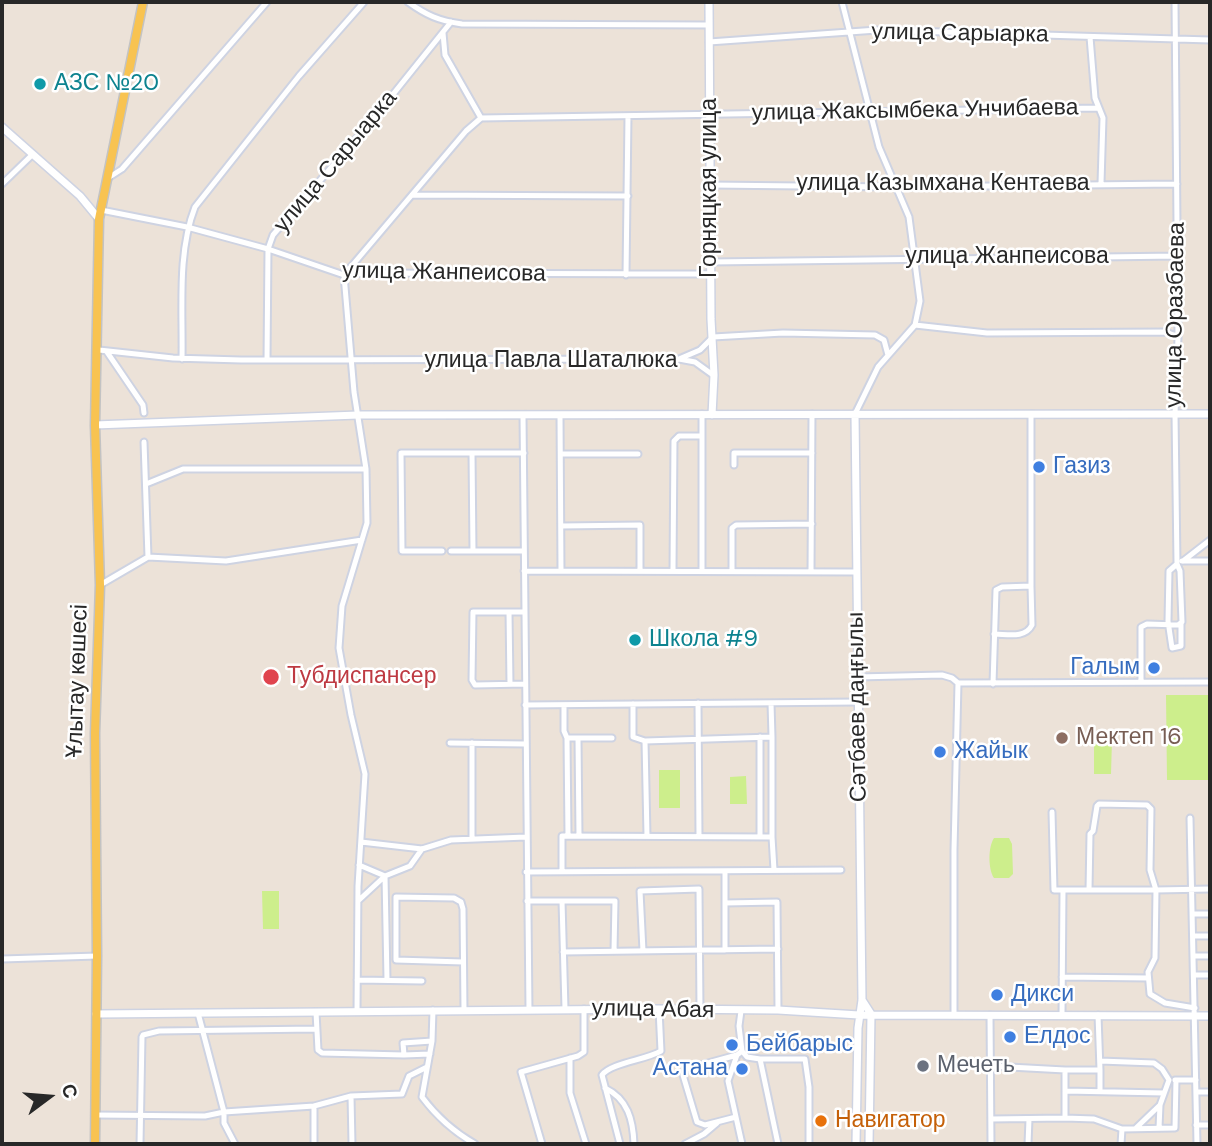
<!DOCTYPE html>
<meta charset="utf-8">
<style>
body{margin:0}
#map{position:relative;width:1212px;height:1146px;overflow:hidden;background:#ece2d8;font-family:"DM Sans",sans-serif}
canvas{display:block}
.frame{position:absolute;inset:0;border:4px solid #282828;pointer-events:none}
.north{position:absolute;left:14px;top:1062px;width:70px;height:70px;-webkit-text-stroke:5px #fff;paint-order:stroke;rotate:74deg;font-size:19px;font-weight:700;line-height:28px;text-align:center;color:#282828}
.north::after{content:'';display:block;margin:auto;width:24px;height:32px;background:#282828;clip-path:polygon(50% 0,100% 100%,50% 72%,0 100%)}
</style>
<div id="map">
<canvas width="1212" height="1146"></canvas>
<div class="frame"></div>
<div class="north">С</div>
</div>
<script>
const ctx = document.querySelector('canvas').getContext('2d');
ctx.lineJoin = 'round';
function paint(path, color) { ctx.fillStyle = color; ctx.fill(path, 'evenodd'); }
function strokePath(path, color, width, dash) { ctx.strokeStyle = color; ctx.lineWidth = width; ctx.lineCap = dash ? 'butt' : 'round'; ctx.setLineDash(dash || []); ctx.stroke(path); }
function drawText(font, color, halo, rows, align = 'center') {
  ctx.font = font + ' "DM Sans",sans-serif'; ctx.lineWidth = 5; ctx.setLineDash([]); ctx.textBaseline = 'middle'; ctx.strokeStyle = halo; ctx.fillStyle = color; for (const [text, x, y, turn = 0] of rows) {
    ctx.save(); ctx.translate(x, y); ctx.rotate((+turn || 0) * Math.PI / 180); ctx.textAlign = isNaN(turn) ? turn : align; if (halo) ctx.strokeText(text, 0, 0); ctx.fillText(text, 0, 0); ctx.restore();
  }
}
const pitch = new Path2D(`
 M1166 695H1210V780H1167Z
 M1094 740H1112L1111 774H1094Z
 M659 770H680V808H659Z
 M746 776 747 804H730V777Z
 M994 838H1009L1012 844 1013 874 1009 878H994C988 869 988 847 994 838Z
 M262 891H279V929H263Z`);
const street = new Path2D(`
 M408 2C426 15 439 21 462 24L709 25
 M842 2 879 147 909 217 920 301 915 325 878 367 855 414
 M443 33 445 55 481 118
 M1090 37 1095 98 1103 118 1101 183
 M709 42 877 30 1210 40
 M108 178 122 169 267 2
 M2 184 33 154
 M710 185 896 187 1177 184
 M412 195 628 196
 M101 210 187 227 268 249 344 275 364 273 711 274
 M711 262 1178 256
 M626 275 628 116
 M915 325 987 333 1166 332 1178 337
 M99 350 173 358 241 360 679 359 695 362 713 375
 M107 352 143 405 144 413
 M182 359C183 309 177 253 195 207L299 76 364 2
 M679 359 700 350 713 337 783 333 875 335 884 340 888 355
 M267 360 268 249 273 235 374 118 451 22
 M523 415 529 1010
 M560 415 561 571
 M472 453 473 551
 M561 454H638
 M734 465V453H812
 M146 484 183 469H366
 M561 526 640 525V570
 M442 551H402L401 453H524
 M451 551H524
 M148 557 226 561 362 540
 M1182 561H1210
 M1183 561 1210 540
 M1177 564 1169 571 1168 621 1172 648 1181 646V624
 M673 570 674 441 679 436H702
 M524 571 856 572
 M702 571V414
 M732 571V528L736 525 812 524
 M811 572 812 414
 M100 585 148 557 144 442
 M509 612 510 684
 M524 612H473L472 680 475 685 525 684
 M994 634C1007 634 1025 639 1032 625L1031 586
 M857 677 942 675 952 678 958 683
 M1141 682V627L1147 624 1178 625 1182 622 1180 571 1177 564 1175 414 1178 337 1175 2
 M993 684 996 590 1002 587 1031 586V414
 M698 703 699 836
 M633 704V737L645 741 772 737 771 703
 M525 705 858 702
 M564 705V731L567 738
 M760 737V837
 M578 738 579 835
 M645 741 647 836
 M450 743 525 744
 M472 743V838
 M1052 812 1054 890H1063
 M1190 818 1197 1144
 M568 835 567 738H612
 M772 837 774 870
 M361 842 422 849 451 840 526 837
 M359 865 385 876
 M725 871V950
 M526 872 841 870
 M562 872V836L772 837V737
 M385 876 387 980
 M1089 890 1090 834 1093 831 1097 806 1099 804 1147 805 1151 809 1150 870 1156 890 1210 889
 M358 901 385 876 410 866 422 849
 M527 901H615L614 951
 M562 901 565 1009
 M725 903 777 902 778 1010
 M1193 914H1210
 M1194 936H1210
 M643 951 640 891 699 889 700 1010
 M563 952 778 949
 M1194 956H1210
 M2 959 97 956
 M463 962 396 960V897L454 898 461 902 463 909 464 1010
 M1195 975H1210
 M1062 977 1148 978
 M357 980 422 981
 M433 1010 432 1041 422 1097C437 1117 454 1132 475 1144
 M357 1011 358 886 365 774 351 715 339 648 342 606 367 523 366 469 354 392 344 275 361 255 466 131 481 118 1098 108
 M741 1011 739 1026 742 1051 737 1055 686 1069 683 1075 697 1122 705 1125 736 1117 742 1144
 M316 1012 318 1050 322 1053 404 1055 403 1043 432 1041
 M954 1015V850L958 683 1210 682
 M990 1015 991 1144
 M1062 1015 1063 890H1156L1155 958 1148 972 1150 994 1165 1003 1195 1008
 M742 1051 747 1057 760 1059H805L809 1087V1144
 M404 1055 430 1054
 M570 1058V1093L586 1144
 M760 1059 778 1144
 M1100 1061 1154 1063 1162 1069 1169 1080 1160 1105 1159 1128
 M991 1066 1065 1070
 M1175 1080H1196
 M605 1088C628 1099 633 1120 634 1144
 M1065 1091 1164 1093
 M1100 1091V1070
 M1196 1092H1210
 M351 1096 352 1144
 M95 1115 205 1116 224 1112 198 1013
 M736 1117 728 1081 737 1055
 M1065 1118 1094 1119 1122 1129 1175 1128 1176 1080
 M991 1119 1065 1118V1070H1100L1098 1015
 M1196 1125H1210
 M1136 1128 1160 1105
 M140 1144 142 1037 143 1035 159 1031 316 1029
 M235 1144 224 1123V1112L314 1106
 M314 1144V1106L351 1096 402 1094 409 1076 427 1067
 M542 1144 521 1072 578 1056 584 1052V1009
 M620 1144 602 1075C611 1063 646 1060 661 1051L659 1009
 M685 1144 704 1134 717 1123
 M1028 1144 1029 1119
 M1121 1144 1122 1129`);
const secondary = new Path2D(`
 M709 2 711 319 714 375 712 415
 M2 127 80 196 99 219
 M855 414 862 1000 858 1028 856 1144
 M95 425 358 415 1210 414
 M862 1000 871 1014 869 1144
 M96 1014 659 1009 778 1010 859 1015 1210 1016`);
const primary = new Path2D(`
 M95 1144 97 956 95 733 100 585 95 425 99 219 143 2`);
const markers = [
 [40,84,7,"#0f9aa8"],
 [1039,467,7,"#3f7fe0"],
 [635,640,7,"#0f9aa8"],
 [1154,668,7,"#3f7fe0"],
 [271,677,9,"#e0444e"],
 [1062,738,7,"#8d6e63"],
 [940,752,7,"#3f7fe0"],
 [997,995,7,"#3f7fe0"],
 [1010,1037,7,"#3f7fe0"],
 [732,1045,7,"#3f7fe0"],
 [923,1066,7,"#6b7280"],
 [742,1069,7,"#3f7fe0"],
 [821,1121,7,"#e8710a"]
];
const streetNames = [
 ["улица Сарыарка",960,34,1],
 ["улица Жаксымбека Унчибаева",915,111,-1],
 ["улица Сарыарка",336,162,-50],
 ["улица Казымхана Кентаева",943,184],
 ["Горняцкая улица",710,188,-90],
 ["улица Жанпеисова",1007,257],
 ["улица Жанпеисова",444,273,1],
 ["улица Оразбаева",1176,315,-89],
 ["улица Павла Шаталюка",551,361],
 ["Ұлытау көшесі",78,681,-88],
 ["Сәтбаев даңғылы",858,707,-91],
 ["улица Абая",653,1010,1]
];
const cultureNames = [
 ["АЗС №20",54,84],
 ["Школа #9",649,640]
];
const shopNames = [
 ["Газиз",1053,467],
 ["Галым",1140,668,"right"],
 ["Жайык",954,752],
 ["Дикси",1011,995],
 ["Елдос",1024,1037],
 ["Бейбарыс",746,1045],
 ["Астана",728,1069,"right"]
];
const healthNames = [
 ["Тубдиспансер",287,677]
];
const educationNames = [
 ["Мектеп 16",1076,738]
];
const worshipNames = [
 ["Мечеть",937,1066]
];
const foodNames = [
 ["Навигатор",835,1121]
];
paint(pitch, '#cdee8c');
strokePath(street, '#ced3e2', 9);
strokePath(secondary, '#ced3e2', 10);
strokePath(primary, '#c3c3c3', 11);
strokePath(street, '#fff', 5);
strokePath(secondary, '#fff', 7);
strokePath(primary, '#f8c351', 8);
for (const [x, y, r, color] of markers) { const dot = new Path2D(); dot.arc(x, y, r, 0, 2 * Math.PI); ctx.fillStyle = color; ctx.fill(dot); strokePath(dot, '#fff', 2.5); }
drawText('23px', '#282828', '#fff', streetNames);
drawText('23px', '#0d838f', '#fff', cultureNames, 'left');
drawText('23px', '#366cbe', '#fff', shopNames, 'left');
drawText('23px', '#be3a42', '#fff', healthNames, 'left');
drawText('23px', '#785e54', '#fff', educationNames, 'left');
drawText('23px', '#5b616d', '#fff', worshipNames, 'left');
drawText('23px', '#c56008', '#fff', foodNames, 'left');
</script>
